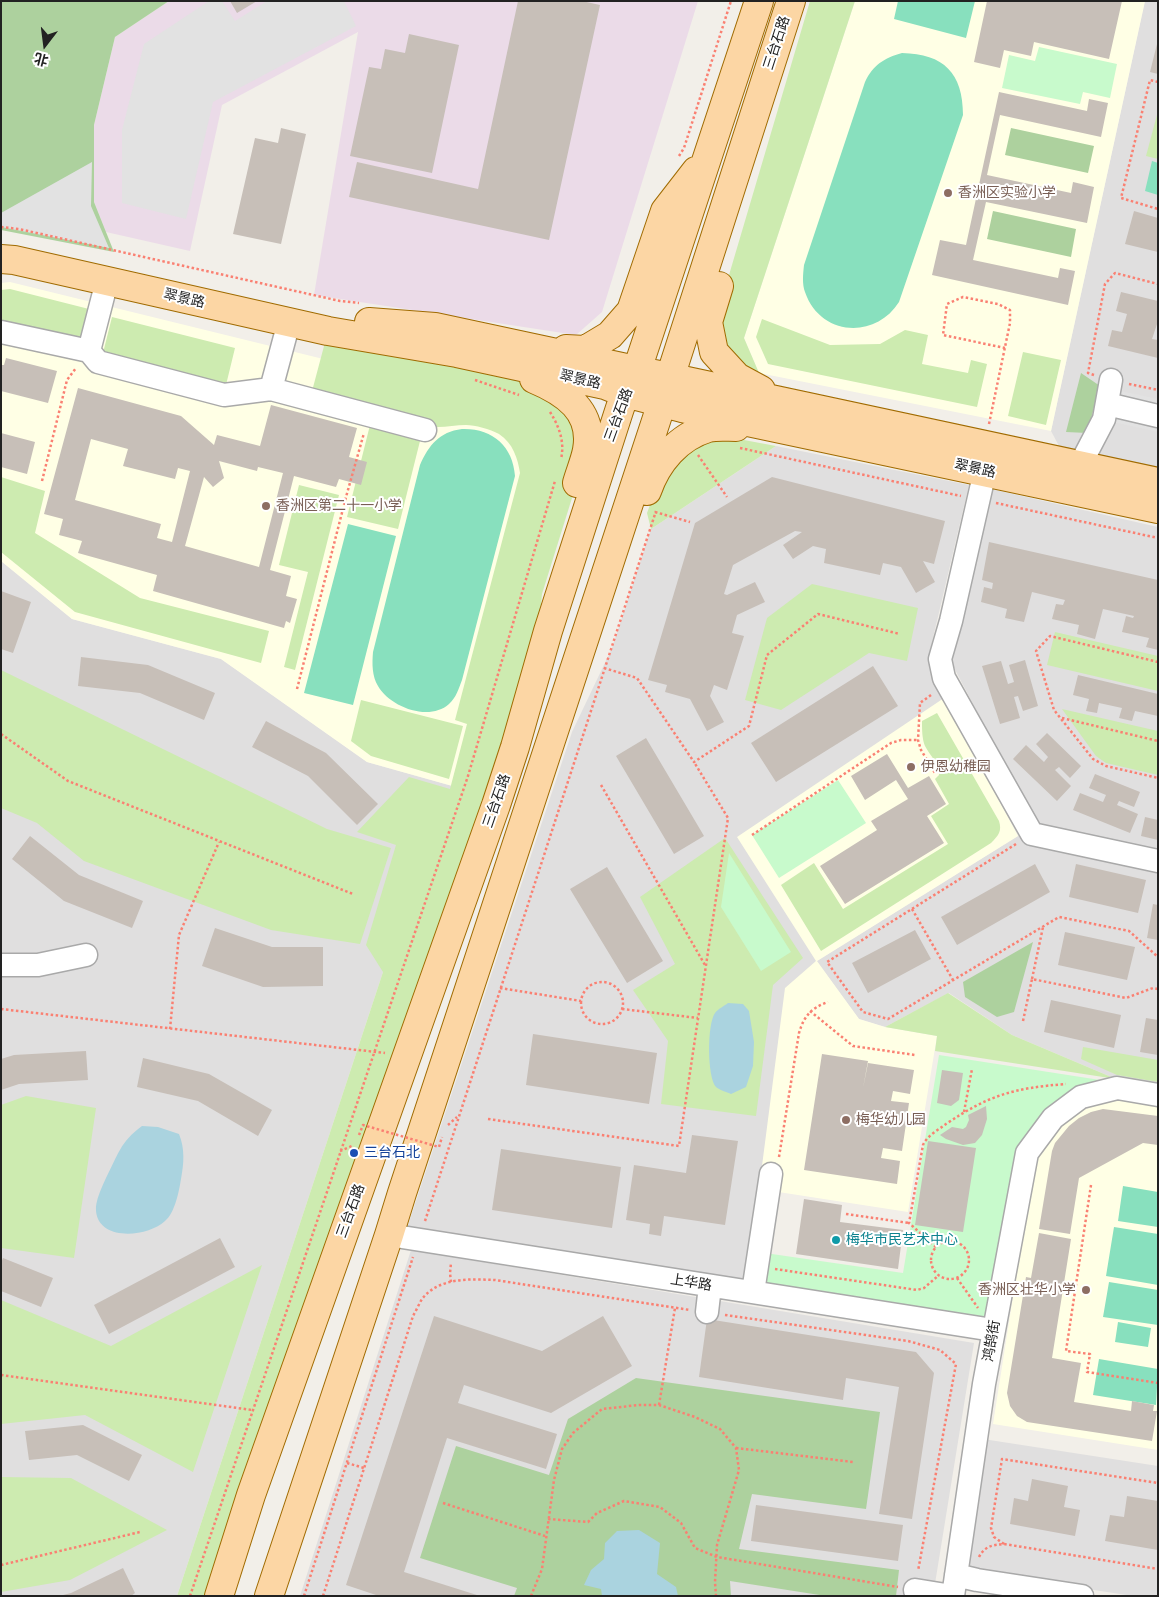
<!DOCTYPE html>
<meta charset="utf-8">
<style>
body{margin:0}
#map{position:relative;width:1159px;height:1597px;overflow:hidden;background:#f2efe9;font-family:Helvetica,"Noto Sans SC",sans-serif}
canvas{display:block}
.frame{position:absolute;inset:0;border:2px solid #222;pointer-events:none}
.north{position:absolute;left:20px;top:20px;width:50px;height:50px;-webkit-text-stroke:4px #fff;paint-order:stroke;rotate:195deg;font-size:14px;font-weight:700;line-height:20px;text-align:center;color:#222}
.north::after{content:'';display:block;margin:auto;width:18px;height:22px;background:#222;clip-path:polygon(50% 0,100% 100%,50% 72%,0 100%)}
</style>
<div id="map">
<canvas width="1159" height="1597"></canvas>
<div class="frame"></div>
<div class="north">北</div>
</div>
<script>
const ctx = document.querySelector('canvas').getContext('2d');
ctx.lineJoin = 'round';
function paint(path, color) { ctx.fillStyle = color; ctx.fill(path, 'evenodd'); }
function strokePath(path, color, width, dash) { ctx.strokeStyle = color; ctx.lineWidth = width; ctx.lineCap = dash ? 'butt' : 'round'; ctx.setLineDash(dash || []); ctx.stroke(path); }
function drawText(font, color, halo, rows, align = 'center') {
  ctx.font = font + ' Helvetica,"Noto Sans SC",sans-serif'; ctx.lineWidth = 4; ctx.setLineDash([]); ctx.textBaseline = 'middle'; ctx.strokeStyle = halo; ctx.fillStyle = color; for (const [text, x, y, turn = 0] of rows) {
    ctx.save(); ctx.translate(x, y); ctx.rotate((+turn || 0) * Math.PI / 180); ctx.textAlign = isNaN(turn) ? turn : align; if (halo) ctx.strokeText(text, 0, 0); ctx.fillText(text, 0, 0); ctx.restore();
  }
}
const residential = new Path2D(`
 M1145 1H1158V468L1059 446 1051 431Z
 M776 446 969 485 928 659 944 698 817 961 1018 836 1035 823 950 660 991 489 1158 527V1086L1116 1079 1012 1035 949 993 885 1027 859 1019 816 961 759 1189 745 1284 406 1231 572 732 612 648 651 529Z
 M1 561 72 619 221 659 367 762 456 787 383 972 177 1596H1Z
 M411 1250 974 1343 933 1596H300Z
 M983 1439 1158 1466V1596H1133L964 1570Z`);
const industrial = new Path2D(`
 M169 1H698L602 312 576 335 314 295 358 32 222 105 190 251 106 232 94 202V125L115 37Z`);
const education = new Path2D(`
 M855 1H1145L1051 431 759 373 744 338Z
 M10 282 482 398 546 452 456 787 367 762 221 659 72 619 1 561V283Z
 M944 698 1018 836 817 961 859 1019 885 1027 937 1036 908 1212 759 1189 785 988 816 961 737 837Z
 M1120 1098 1158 1104V1450L993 1424 1035 1157 1074 1113Z`);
const grass = new Path2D(`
 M810 1H855L744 338 759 373 725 353 716 319Z
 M1158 111V159L1146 156Z
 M10 289 89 309 81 344 1 325V290Z
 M112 317 235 348 226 385 103 353Z
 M762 319 830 345 880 344 905 330 928 335 922 364 968 373 971 360 987 364 977 407 768 364 756 337Z
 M328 331 556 389 587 450 542 594 534 677 218 1596H177L383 972 366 945 396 845 357 832 409 777 450 789 467 724 455 720 520 473C518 459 513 443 499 434 490 429 475 425 466 425 453 425 440 429 427 426 388 418 350 405 311 395Z
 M1023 352 1061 360 1046 425 1008 416Z
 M370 425 421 437 398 529 347 517Z
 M717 435 776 446 651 529 647 513 660 478 671 462Z
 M1 477 45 491 35 533 140 598 269 631 261 663 75 612 1 552Z
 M299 485 339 495 295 670 284 667 308 572 279 565Z
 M812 584 918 608 907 661 869 653 781 710 745 700 767 618Z
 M1055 632 1158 656V691L1047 665Z
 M1 670 327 829 391 848 360 944 271 930 84 861 37 823 1 808Z
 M361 700 463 726 449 779 371 756 351 741Z
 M1062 709 1158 731V775L1106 763 1096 756Z
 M937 713 999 821C1002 831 999 835 991 843L821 951 781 885 814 863 843 909 948 844 931 816 949 804 935 779 939 775C939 762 930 756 925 746 922 739 922 729 922 721Z
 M725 838 803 958 773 985 756 1116 661 1104 668 1041 633 990 675 964 640 897Z
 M948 993 1012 1035 1116 1079 935 1051 937 1036 885 1027Z
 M1083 1047 1158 1060V1082L1117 1075 1081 1059Z
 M26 1096 96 1108 74 1258 1 1248V1105Z
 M262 1265 193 1472 85 1415 1 1424V1300L111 1346Z
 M1 1477 71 1478 167 1530 70 1580 1 1592Z`);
const forest = new Path2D(`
 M1 1H169L115 37 94 125V202L114 252 1 230Z
 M1011 128 1094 146 1088 173 1005 155Z
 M993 211 1076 229 1071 257 987 239Z
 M1081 373 1100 386 1087 433 1066 432Z
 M1033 942 1014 1012 997 1017 965 997 963 982Z
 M636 1378 880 1412 866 1509 752 1494 739 1549 899 1570 896 1596H826L730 1581 731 1596H514L517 1588 420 1558 456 1446 549 1475 568 1419Z`);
const park = new Path2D(`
 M1039 47 1117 64 1110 98 1083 92 1080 104 1002 88 1009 55 1035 61Z
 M838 780 866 823 779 878 752 835Z
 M729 853 791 952 761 971 721 907Z
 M939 1055 1113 1082 1045 1117 987 1322 759 1287 765 1253 903 1273Z`);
const pitch = new Path2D(`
 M898 1H975L966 38 894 19Z
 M902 53C944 54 963 73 963 115L899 302C875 340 820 336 805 292 802 284 803 274 804 265L865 82C873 65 884 58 902 53Z
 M1152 161 1158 163V195L1145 191Z
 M462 429C492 428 513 446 515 476L462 680C459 688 456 698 449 704 429 722 390 707 378 686 372 676 372 664 373 652L420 465C429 445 439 432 462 429Z
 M348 524 396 536 353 705 304 693Z
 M1123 1186 1158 1192V1227L1118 1221Z
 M1114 1227 1158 1234V1285L1106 1276Z
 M1109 1282 1158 1290V1325L1103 1317Z
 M1118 1322 1151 1328 1148 1347 1115 1342Z
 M1099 1359 1158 1369 1156 1405 1093 1395Z`);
const parking = new Path2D(`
 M209 1H222L235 21 267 1H344L356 26 213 102 186 219 122 203V130L144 44Z
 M92 162 91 206 109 248 1 227V213Z
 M1120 391 1158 399V432L1113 422Z`);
const water = new Path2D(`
 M728 1003 743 1004 749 1011 754 1042 753 1066 746 1087 731 1094C727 1092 719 1090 716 1087 707 1077 707 1024 715 1013 718 1009 724 1006 728 1003Z
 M142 1126 158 1127 179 1134C185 1149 184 1163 181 1179 179 1191 175 1213 165 1221 148 1237 99 1242 96 1211 95 1201 102 1187 106 1178 118 1155 120 1142 142 1126Z
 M639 1530 660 1543 657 1574 676 1587 678 1596H602L601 1589 584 1585 591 1570 604 1559 605 1543 617 1531Z`);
const building = new Path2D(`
 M230 1H257L237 13Z
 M518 1H582L600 5 549 240 349 197 357 162 478 189Z
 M987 1H1122L1109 59 1034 42 1031 56 1004 50 1000 68 974 62Z
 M409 34 459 45 432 173 350 156 369 67 381 69 385 49 405 53Z
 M1157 44H1158V74L1150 72Z
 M999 92 1087 111 1089 99 1108 103 1101 137 1000 115 987 175 1071 193 1073 182 1094 187 1087 223 986 202 973 260 1058 278 1060 268 1075 271 1068 305 932 275 940 240 966 245Z
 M281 128 306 134 281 244 233 234 255 138 278 143Z
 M1134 211 1158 218V252L1125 244Z
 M1121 292 1158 301V321L1152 339 1158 340V358L1108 346 1112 330 1122 332 1127 314 1116 311Z
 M6 358 57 371 48 403 1 391V365H4Z
 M78 388 181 416 214 445 217 435 260 446 271 405 357 428 349 457 367 462 361 485 339 479 336 487 294 476 270 570 291 576 286 596 297 599 290 623 286 621 284 628 153 591 157 575 78 553 82 541 59 535 63 519 44 514ZM91 439 128 449 123 466 175 479 178 468 190 471 172 542 157 538 161 524 75 500ZM219 461 257 471 258 467 283 473 259 567 185 546 204 477 213 487 224 478Z
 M1 433 35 442 27 474 1 467Z
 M772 477 945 521 934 564 923 561 935 582 916 593 901 567 883 563 880 575 824 563 826 549 813 546 793 559 783 545 802 532 795 531 733 565 724 594 727 595 755 582 765 602 737 615 732 633 744 636 727 690 714 685 710 696 724 722 707 731 690 699 665 692 667 685 648 680 695 523Z
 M989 542 1158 580V650L1146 647 1149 638 1122 632 1126 616 1133 618 1134 616 1103 609 1095 639 1077 634 1079 625 1052 619 1056 604 1063 605 1065 600 1032 592 1024 622 1005 618 1007 609 981 602 984 587 992 589 993 583 982 580Z
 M1 591 31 602 13 653 1 649Z
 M81 657 148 665 215 693 204 720 140 693 78 686Z
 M1025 660 1038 706 1023 711 1018 696 1014 697 1020 718 1000 724 982 666 1001 661 1008 684 1014 682 1009 665Z
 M873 666 898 706 776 782 751 743Z
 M1078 675 1158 694V716L1135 711 1132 721 1119 718 1122 708 1099 703 1097 713 1086 711 1089 699 1073 695Z
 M266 721 326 753 378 804 357 825 308 776 252 747Z
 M1047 733 1081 766 1070 778 1059 767 1055 770 1071 786 1057 801 1013 759 1026 745 1044 762 1048 757 1036 744Z
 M646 738 704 836 674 854 616 756Z
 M887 754 908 788 929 776 946 804 927 816 944 843 845 904 820 866 877 830 871 821 908 799 896 780 865 800 851 776Z
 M1095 774 1140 792 1134 807 1119 801 1117 805 1138 814 1130 833 1073 810 1080 793 1103 802 1106 795 1089 788Z
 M1145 817 1158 820V840L1141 836Z
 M30 836 79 875 143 901 132 928 64 901 12 859Z
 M1035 864 1050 892 957 945 941 917Z
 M1076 864 1146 880 1138 913 1069 897Z
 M607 867 663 961 627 983 570 889Z
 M1153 904 1158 905V940L1147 938Z
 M215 928 272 947H323V986L263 987 202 966Z
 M915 930 931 959 868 993 852 963Z
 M1065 932 1135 947 1127 980 1058 965Z
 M1051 1000 1121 1015 1114 1048 1044 1032Z
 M1146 1018 1158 1020V1055L1140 1052Z
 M533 1034 657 1053 649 1104 526 1085Z
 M86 1051 88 1080 19 1084 1 1090V1059L14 1055Z
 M822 1054 868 1061 863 1088 868 1063 914 1070 910 1094 893 1091 891 1101 909 1103 902 1151 883 1148 881 1158 900 1161 897 1184 804 1170Z
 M143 1058 209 1074 272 1110 258 1136 198 1101 137 1087Z
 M942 1070 963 1073 959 1100 951 1106 937 1103Z
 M986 1106 987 1119 982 1135 975 1143 963 1145 946 1139 940 1135 952 1127 963 1129 966 1127 969 1120 968 1115Z
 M1103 1109 1158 1116V1145L1143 1143 1079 1178 1070 1234 1039 1229 1052 1151 1055 1143 1069 1126 1079 1118 1091 1112Z
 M692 1135 738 1141 725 1225 664 1216 661 1236 649 1234 650 1224 626 1220 634 1165 686 1173Z
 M928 1141 976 1148 963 1232 915 1225Z
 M501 1149 621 1167 612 1228 492 1210Z
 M804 1199 842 1205 840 1222 903 1230 898 1269 796 1254Z
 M1039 1233 1071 1239 1052 1358 1081 1363 1074 1402 1131 1411 1132 1401 1154 1405 1153 1411H1157L1152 1441 1027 1422 1017 1416 1010 1406 1007 1393 1026 1277 1031 1278Z
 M220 1238 235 1267 109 1334 94 1305Z
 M3 1258 53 1278 41 1307 1 1291V1263Z
 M434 1316 542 1351 603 1316 632 1366 551 1413 464 1385 458 1403 557 1434 546 1469 447 1438 404 1572 480 1596H379L346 1585Z
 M707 1319 916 1352 934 1373 912 1519 879 1514 899 1387 846 1378 843 1400 699 1377Z
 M83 1425 142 1455 129 1481 77 1455 29 1460 25 1431Z
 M1032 1479 1068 1486 1064 1507 1080 1510 1075 1536 1010 1524 1014 1498 1028 1501Z
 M1127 1496 1158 1501V1550L1105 1541 1110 1515 1124 1517Z
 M756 1505 903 1525 898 1561 751 1541Z
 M123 1568 135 1593 131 1596H59L71 1593Z`);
const path = new Path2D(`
 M1158 82 1150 80 1121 198 1158 209
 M679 156 684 148 731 1
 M1 227 19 229 340 301 359 303
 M1094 375 1088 373 1105 284 1115 273 1158 284
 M475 380 519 395
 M1129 384 1158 390
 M550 412C559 426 565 442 561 459
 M989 424 1010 323V310L998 304 963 297 947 304 943 335 1005 348
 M740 448 961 496
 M698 455 727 497
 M42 481 67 380 76 368
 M996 503 1158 538
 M655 512 690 522
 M1158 662 1050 636 1036 651 1054 710 1093 759 1106 766 1158 778
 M604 668 637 678 694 762 749 726 767 655 818 614 900 634
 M297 689 346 497 364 433
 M931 695 920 703 918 740 921 750 935 773
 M1062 718 1158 741
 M1 734 68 781 353 894
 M601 785 705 965
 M752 835 891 743 901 740H918
 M1016 844 827 962 863 1012 888 1019 1059 917 1129 931 1158 957
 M912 909 953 980
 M1032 979 1043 927
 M581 1003a21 21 0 1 1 42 0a21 21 0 1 1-42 0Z
 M500 988 581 1001
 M1 1009 385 1053
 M622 1009 698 1018
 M810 1011 853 1046 915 1055
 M1023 1021 1032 979 1126 998 1153 988 1158 989
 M170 1029 179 935 219 842
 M964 1112 972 1069
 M488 1119 679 1146 728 818 694 762
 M448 1125 457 1117
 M340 1151 352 1146
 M779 1157 799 1033C804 1016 811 1008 828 1002
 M1091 1185 1066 1351 1090 1354 1087 1372 1158 1383
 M846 1214 909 1223
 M425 1221 656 511
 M931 1260a19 19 0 1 1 38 0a19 19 0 1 1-38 0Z
 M936 1247 909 1223 923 1145C927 1136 938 1130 946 1124 989 1095 1014 1088 1066 1084
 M775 1269 917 1290 924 1288 939 1275
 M957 1278 978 1308
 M451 1282 450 1273 451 1263
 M725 1315 908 1341 940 1350 956 1364 918 1571
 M1 1375 252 1410
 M659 1405 675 1308
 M736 1448 853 1462
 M347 1463 364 1468
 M443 1503 545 1536
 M548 1519 588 1522 597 1513 624 1501 660 1507 681 1523 695 1548 717 1557 898 1587
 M1004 1544 994 1537 991 1528 1002 1459 1158 1483
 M979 1557C985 1546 992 1545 1004 1544L1158 1569
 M1 1565 140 1532
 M190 1596 468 776 555 481
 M304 1596 413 1257
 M323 1596 413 1316C416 1311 419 1304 422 1299 439 1277 470 1279 495 1280L690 1310
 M531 1596 542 1569 554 1480 562 1449 573 1433 602 1409 639 1405H659L695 1417 720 1429 736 1448 739 1470 717 1545 715 1582 716 1596`);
const minor = new Path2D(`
 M107 281 89 351 98 362 224 395 271 389
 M289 322 271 389 425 430
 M1 332 89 351
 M1107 404 1158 416
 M1080 465 1104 419 1111 380
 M985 471 951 621 940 659 944 678 1032 834 1158 861
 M1 965H38L86 955
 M389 1235 993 1330
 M753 1292 771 1174
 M707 1312 710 1286
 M956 1575 977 1580 1082 1596
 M915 1590 952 1596
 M953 1596 984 1384 1027 1153 1053 1118 1081 1097 1117 1088 1158 1095`);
const major = new Path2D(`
 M1 259 14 260 328 331 457 353 605 385 625 393 682 408 1158 509
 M719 286 708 322 714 352 737 377 761 390
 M369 322 435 327 1158 482
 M566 349 585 350 610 335 631 311 665 211 696 171
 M534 379C565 392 594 411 587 450 585 461 580 472 577 483
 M647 491C657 462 678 437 708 428 716 426 727 427 736 427
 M219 1596 251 1495 496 805 515 747 548 631 619 411 625 393 637 370 759 1
 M269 1596 389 1235 402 1193 656 421 791 1`);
const pathBridge = new Path2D(`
 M359 1135 363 1125 439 1147 442 1137`);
const markers = [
 [948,193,5,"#8d6e63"],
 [266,506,5,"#8d6e63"],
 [911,767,5,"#8d6e63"],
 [846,1120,5,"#8d6e63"],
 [354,1153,5,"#1a4fb4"],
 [836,1240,5,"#0f9aa8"],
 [1086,1290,5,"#8d6e63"]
];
const streetNames = [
 ["三台石路",777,43,-72],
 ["翠景路",184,299,13],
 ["翠景路",580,380,13],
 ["三台石路",619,415,-70],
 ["翠景路",975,469,12],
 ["三台石路",497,801,-71],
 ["三台石路",351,1211,-70],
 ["上华路",691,1283,9],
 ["鸿鹄街",992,1341,-80]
];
const educationNames = [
 ["香洲区实验小学",958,193],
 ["香洲区第二十一小学",276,506],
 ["伊恩幼稚园",921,767],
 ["梅华幼儿园",856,1120],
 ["香洲区壮华小学",1076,1290,"right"]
];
const transitNames = [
 ["三台石北",364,1153]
];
const cultureNames = [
 ["梅华市民艺术中心",846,1240]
];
paint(residential, '#e0dfdf');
paint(industrial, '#ebdbe8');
paint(education, '#ffffe5');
paint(grass, '#cdebb0');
paint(forest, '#add19e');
paint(park, '#c8facc');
paint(pitch, '#88e0be');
paint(parking, '#e2e2e2');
paint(water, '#aad3df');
paint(building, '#c7bfb8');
strokePath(minor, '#a9a9a9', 25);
strokePath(major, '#a06b00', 30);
strokePath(path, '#fa8072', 2.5, [2.5, 2.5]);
strokePath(minor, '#fff', 22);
strokePath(major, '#fcd6a4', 28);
strokePath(pathBridge, '#fa8072', 2.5, [2.5, 2.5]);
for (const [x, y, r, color] of markers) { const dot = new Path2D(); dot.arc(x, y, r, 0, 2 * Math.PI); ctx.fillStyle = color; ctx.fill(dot); strokePath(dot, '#fff', 2); }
drawText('14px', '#222', '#fff', streetNames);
drawText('14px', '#785e54', '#fff', educationNames, 'left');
drawText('14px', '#164399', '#fff', transitNames, 'left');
drawText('14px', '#0d838f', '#fff', cultureNames, 'left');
</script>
